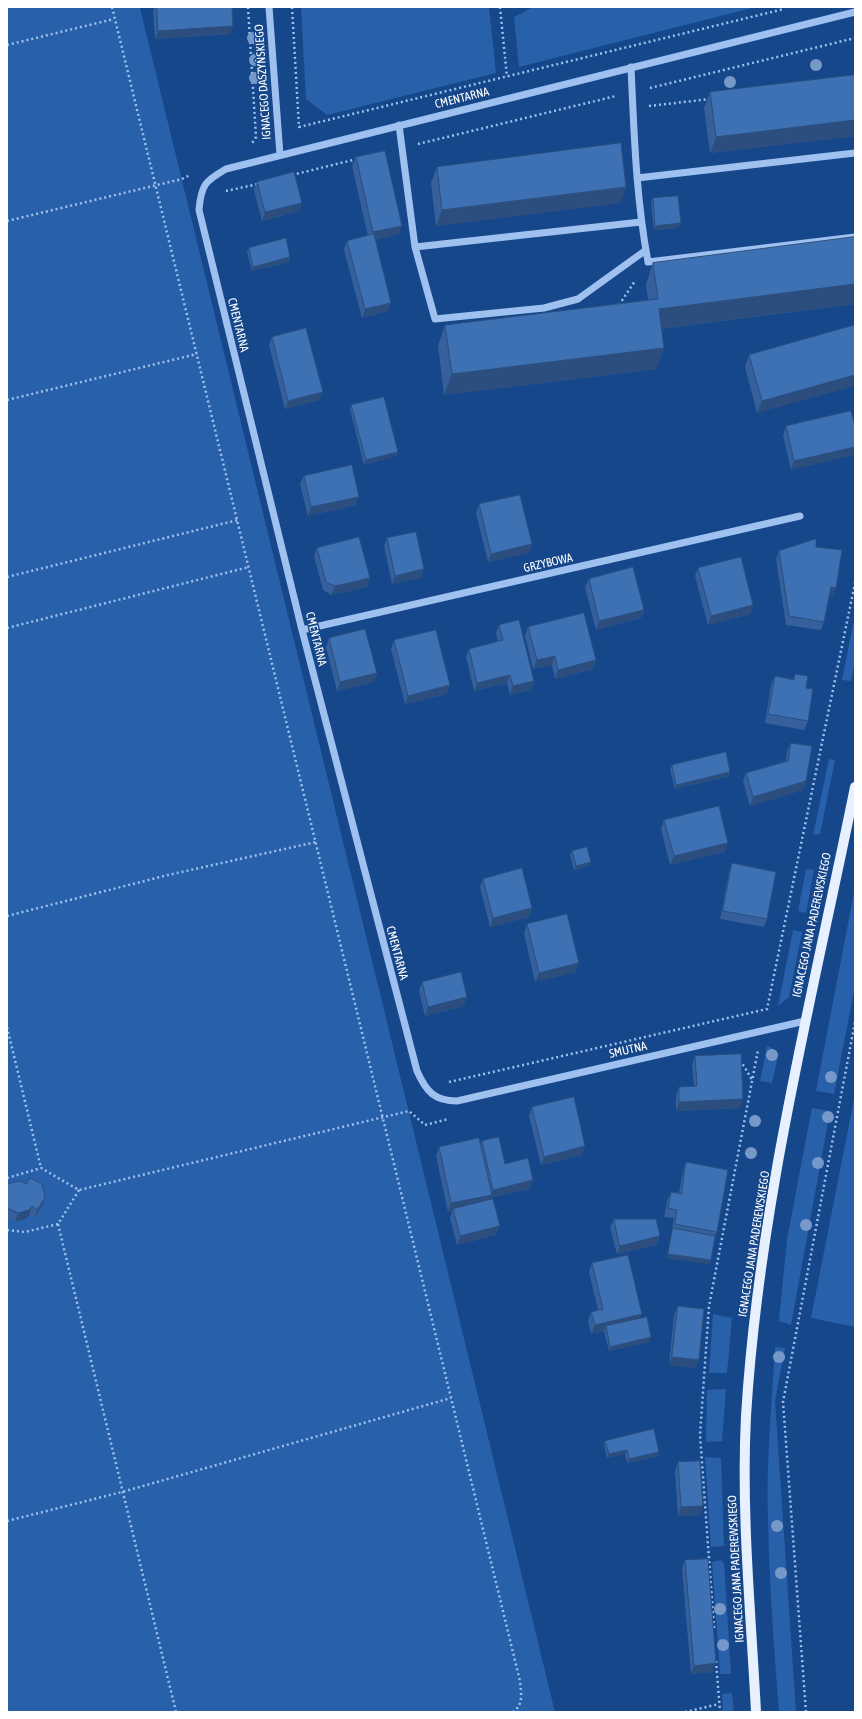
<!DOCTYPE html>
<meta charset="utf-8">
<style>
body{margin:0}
#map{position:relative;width:862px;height:1719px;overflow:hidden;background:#16478b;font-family:"Asap Condensed",sans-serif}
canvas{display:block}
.frame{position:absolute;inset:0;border:8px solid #fff;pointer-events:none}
</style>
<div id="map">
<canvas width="862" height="1719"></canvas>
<div class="frame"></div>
</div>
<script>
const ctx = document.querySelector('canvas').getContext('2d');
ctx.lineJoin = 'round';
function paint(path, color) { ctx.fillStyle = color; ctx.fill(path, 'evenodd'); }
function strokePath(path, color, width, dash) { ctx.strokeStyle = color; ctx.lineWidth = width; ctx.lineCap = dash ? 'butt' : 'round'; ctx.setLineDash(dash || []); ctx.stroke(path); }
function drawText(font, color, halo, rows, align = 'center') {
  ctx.font = font + ' "Asap Condensed",sans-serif'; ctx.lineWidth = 3; ctx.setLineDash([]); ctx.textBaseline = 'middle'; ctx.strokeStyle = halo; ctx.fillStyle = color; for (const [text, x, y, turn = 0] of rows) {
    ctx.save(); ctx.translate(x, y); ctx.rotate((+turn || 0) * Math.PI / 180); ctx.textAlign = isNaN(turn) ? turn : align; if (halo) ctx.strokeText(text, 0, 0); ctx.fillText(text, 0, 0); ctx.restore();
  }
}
const green = new Path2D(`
 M7 7H154L140 8 555 1712H7Z
 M301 7H489L496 73 327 115 306 99Z
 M533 7H756L519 67 514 17Z
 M855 615V663L851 681 842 680Z
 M829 759 835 760 820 834 813 835Z
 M806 869 814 870 806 913 798 911Z
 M855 887V986L834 1094 816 1091Z
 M793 930 802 932 789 997 778 1006Z
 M767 1046 772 1048 778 1056 772 1083 760 1081Z
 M855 1094V1327L811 1318Z
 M812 1108 830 1111 791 1325 779 1321 787 1239Z
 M713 1314 732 1318 727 1373H709Z
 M775 1347 785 1348 775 1401 796 1712H779C774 1647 769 1582 768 1517 766 1461 772 1403 775 1347Z
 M726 1389 722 1441 706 1442 707 1390Z
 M705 1457 721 1458 724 1546 711 1547Z
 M721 1560 724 1563 731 1674H720L712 1562Z
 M732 1693 734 1712H723L722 1694Z`);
const path = new Path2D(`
 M112 7 520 1681C521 1693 524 1704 513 1712
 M248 7 256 137 251 145
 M292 7 299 127 784 9
 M500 7 507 77
 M7 45 114 19
 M650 88 855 38
 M649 106 710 99
 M418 144 616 96
 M292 175 357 159
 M226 191 258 184
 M7 221 182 179 190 175
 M619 305 635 281
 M7 400 197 354
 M7 577 238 520
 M7 628 249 567
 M7 916 168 875 316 842
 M7 1027 41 1168
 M739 1061 744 1066 752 1080
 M449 1082 767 1009 855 583
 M7 1178 41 1168 79 1190 409 1111 425 1125 448 1119
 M58 1224 176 1712
 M7 1230 25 1232 58 1224 79 1190
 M7 1521 122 1492 451 1398
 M714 1628 700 1435 709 1306 758 1050
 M716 1661 720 1712
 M685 1712 719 1704
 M806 1712 783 1402 855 1022`);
const minor = new Path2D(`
 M269 7 280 155
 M631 67C634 132 636 198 648 262L855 237
 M399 125 415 247 641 222
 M637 178 855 153
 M415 247 435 319 544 308 578 299 646 250
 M302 630 800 516
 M805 1021 457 1101C434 1101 426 1091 417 1071L302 630 199 210C201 185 205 181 226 169L855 12`);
const major = new Path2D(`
 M756 1712C751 1614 741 1515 746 1416 759 1203 813 995 855 787`);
const trees = [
 [253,38],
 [255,60],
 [816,65],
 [255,78],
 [730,82],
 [772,1055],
 [831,1077],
 [828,1117],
 [755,1121],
 [751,1153],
 [818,1163],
 [806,1225],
 [779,1357],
 [777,1526],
 [781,1573],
 [720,1609],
 [723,1645]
];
const wall = new Path2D(`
 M155 7H232L230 34 155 39 153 11Z
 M855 75V136L710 153 704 108 710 92Z
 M356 157 399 234 375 240 388 311 362 318 344 250 347 241 368 236 352 166Z
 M437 167 626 187 620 203 436 226 431 183Z
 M257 182 302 203 299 211 262 221 254 190Z
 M653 198 679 228 654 230 651 203Z
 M855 237V304L661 329 664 348 656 369 444 395 438 346 445 325 648 300 646 284 653 263Z
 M249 248 290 257 289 262 252 271 247 252Z
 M855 325 757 413 745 367 749 355Z
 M272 337 319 400 285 409 269 345Z
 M351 405 398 452 396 456 364 465 350 409Z
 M851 411 791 470 783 435 786 426Z
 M304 476 356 505 308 516 300 484Z
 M479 504 529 553 488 562 476 513Z
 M387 538 424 569 421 578 392 584 384 546Z
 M816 547 833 597 829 596 824 622 821 630 786 625 776 559 779 551Z
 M317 548 370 578 367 587 331 595 323 590 314 556Z
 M698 568 753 605 750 614 708 625 695 576Z
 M589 579 644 610 641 618 596 630 585 587Z
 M499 625 534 681 531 690 510 695 507 683 474 691 466 657 469 649 498 642 496 633Z
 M528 627 596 660 593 669 555 679 552 665 533 669 525 636Z
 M329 638 377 673 374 682 337 691 326 647Z
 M394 640 450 685 447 694 405 704 391 649Z
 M795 674 808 721 804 730 765 723 771 685 775 676 793 679Z
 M791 743 806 781 803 790 750 806 743 781 746 773 786 761 787 751Z
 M672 765 730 772 729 776 675 789 670 770Z
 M664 820 725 852 670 865 661 829Z
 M572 851 589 866 574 870 570 855Z
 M732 863 767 919 764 927 720 919 729 872Z
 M483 879 532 908 529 917 490 927 480 887Z
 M527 924 576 972 535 982 524 933Z
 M422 982 464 1006 425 1016 419 991Z
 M695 1056 740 1108 676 1111V1096L679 1087 694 1086 692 1065Z
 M532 1107 585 1146 582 1155 541 1165 529 1116Z
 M482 1141 505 1164 533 1180 529 1189 490 1198V1200L496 1235 457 1245 450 1218 452 1211 448 1212 436 1156 439 1147 481 1144Z
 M686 1162 717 1232 715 1236 711 1260 709 1264 667 1258 674 1218 664 1217 667 1201 671 1192 679 1193 683 1171Z
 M7 1184 45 1198 42 1206 34 1219 29 1215 26 1219 15 1222 7 1218Z
 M614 1219 657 1245 617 1254 610 1227Z
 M592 1263 641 1319 649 1342 609 1351 604 1331 591 1334 588 1321 591 1312 598 1310 589 1272Z
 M678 1306 695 1368 669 1365 674 1315Z
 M605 1441 659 1452 658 1456 627 1463 625 1454 607 1458 604 1445Z
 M678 1462 703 1506 700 1515 678 1516 675 1471Z
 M685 1560 713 1672 691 1674 682 1568Z`);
const shadedWall = new Path2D(`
 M233 26 230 34 155 39 158 31Z
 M855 120V136L710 153 716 137Z
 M626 187 620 203 436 226 442 210Z
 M302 203 299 211 262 221 265 212Z
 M681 223 679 228 654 230 655 226Z
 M402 226 399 234 370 241 373 232Z
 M290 257 289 262 252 271 253 267Z
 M855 284V304L651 330 659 309Z
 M391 303 388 311 362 318 365 309Z
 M664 348 656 369 444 395 452 374Z
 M855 375V386L757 413 762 401Z
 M323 392 319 400 285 409 288 401Z
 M855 447V455L791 470 794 461Z
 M398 452 396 456 364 465 366 460Z
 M359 497 356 505 308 516 311 507Z
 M532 544 529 553 488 562 491 554Z
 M424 569 421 578 392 584 395 576Z
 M370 578 367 587 331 595 335 586Z
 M831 587 836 588 833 597 828 596Z
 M753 605 750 614 708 625 711 616Z
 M644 610 641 618 596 630 599 621Z
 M555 656 552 665 533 669 537 660Z
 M596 660 593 669 555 679 558 670Z
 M377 673 374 682 337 691 340 682Z
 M510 675 507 683 474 691 477 683Z
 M534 681 531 690 510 695 513 686Z
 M450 685 447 694 405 704 408 696Z
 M730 772 729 776 675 789 676 785Z
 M806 781 803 790 750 806 753 797Z
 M728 843 725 852 670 865 674 856Z
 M591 862 589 866 574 870 576 866Z
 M532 908 529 917 490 927 493 918Z
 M579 963 576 972 535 982 539 973Z
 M467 997 464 1006 425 1016 428 1007Z
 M743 1099 740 1108 676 1111 679 1102Z
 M585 1146 582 1155 541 1165 544 1157Z
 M533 1180 529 1189 490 1198 488 1203 453 1209 452 1211 448 1212 451 1203 491 1195 493 1190Z
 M45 1198 42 1206 34 1219 37 1210Z
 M32 1206 29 1215 26 1219 15 1222 18 1213Z
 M500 1226 496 1235 457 1245 460 1236Z
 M660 1236 657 1245 617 1254 620 1246Z
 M668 1254 711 1260 709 1264 667 1258Z
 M642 1314 639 1323 606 1326 604 1331 591 1334 595 1325Z
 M651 1337 649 1342 609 1351 610 1347Z
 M672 1357 699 1360 695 1368 669 1365Z
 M627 1450 625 1454 607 1458 609 1454Z
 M659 1452 658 1456 627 1463 629 1459Z
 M703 1506 700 1515 678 1516 681 1507Z
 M716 1663 713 1672 691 1674 694 1666Z`);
const building = new Path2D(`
 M157 7H232L233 26 158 31Z
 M855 75V120L716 137 710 92Z
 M621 143 626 187 442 210 437 167Z
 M385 151 402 226 373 232 356 157Z
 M294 172 302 203 265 212 257 182Z
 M678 196 681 223 655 226 653 198Z
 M374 234 391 303 365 309 347 241Z
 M855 237V284L659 309 664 348 452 374 445 325 658 299 653 263Z
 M286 238 290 257 253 267 249 248Z
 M855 325V375L762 401 749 355Z
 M306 328 323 392 288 401 272 337Z
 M384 397 398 452 366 460 351 405Z
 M851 411 855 426V447L794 461 786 426Z
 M352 465 359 497 311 507 304 476Z
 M520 495 532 544 491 554 479 504Z
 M416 532 424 569 395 576 387 538Z
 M359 537 370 578 335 586 326 582 317 548Z
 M816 539V547L842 550 836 588 831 587 824 622 789 616 779 551Z
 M741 557 753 605 711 616 698 568Z
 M633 567 644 610 599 621 589 579Z
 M584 613 596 660 558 670 555 656 537 660 528 627Z
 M519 620 534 681 513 686 510 675 477 683 469 649 503 640 499 625Z
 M365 629 377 673 340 682 329 638Z
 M436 630 450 685 408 696 394 640Z
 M795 674 808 676 806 688 813 689 808 721 768 714 775 676 794 680Z
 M791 743 812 746 806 781 753 797 746 773 788 761Z
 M726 752 730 772 676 785 672 765Z
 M719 806 728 843 674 856 664 820Z
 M587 847 591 862 576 866 572 851Z
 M732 863 776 872 767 919 723 911Z
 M522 868 532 908 493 918 483 879Z
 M567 914 579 963 539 973 527 924Z
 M461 972 467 997 428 1007 422 982Z
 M741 1054 743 1099 679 1102V1087L697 1086 695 1056Z
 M574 1097 585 1146 544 1157 532 1107Z
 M499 1137 505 1164 528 1158 533 1180 493 1190 482 1141Z
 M479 1138 492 1195 451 1203 439 1147Z
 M686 1162 728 1170 717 1232 675 1224 677 1210 668 1208 671 1192 681 1194Z
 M30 1178 42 1184 45 1198 37 1210 32 1206 29 1210 18 1213 7 1208V1184L20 1181 26 1184Z
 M493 1199 500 1226 460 1236 453 1209Z
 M614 1219H656L660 1236 620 1246Z
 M673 1228 715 1236 711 1260 668 1254Z
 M628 1255 642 1314 595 1325 591 1312 603 1309 592 1263Z
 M678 1306 704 1309 699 1360 672 1357Z
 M647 1317 651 1337 610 1347 606 1326Z
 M654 1429 659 1452 629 1459 627 1450 609 1454 605 1441Z
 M700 1461 703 1506 681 1507 678 1462Z
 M708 1559 716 1663 694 1666 685 1560Z`);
const streetNames = [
 ["IGNACEGO DASZYŃSKIEGO",263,82,-94],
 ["CMENTARNA",462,98,-14],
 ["CMENTARNA",238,325,76],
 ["GRZYBOWA",548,563,-13],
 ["CMENTARNA",316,639,76],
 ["IGNACEGO JANA PADEREWSKIEGO",812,925,-78],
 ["CMENTARNA",397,953,75],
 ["SMUTNA",628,1050,-13],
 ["IGNACEGO JANA PADEREWSKIEGO",754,1244,-81],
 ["IGNACEGO JANA PADEREWSKIEGO",736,1569,-93]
];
paint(green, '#2860aa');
strokePath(path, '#9fc1ef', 2.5, [2, 3]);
strokePath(minor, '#9fc1ef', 7);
strokePath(major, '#e7f0ff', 10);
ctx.fillStyle = '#7699c9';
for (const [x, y] of trees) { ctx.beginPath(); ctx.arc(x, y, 6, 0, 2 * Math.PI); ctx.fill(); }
paint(wall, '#35609b');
paint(shadedWall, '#2b4e7e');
paint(building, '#3e70b4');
strokePath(building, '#2b4e7e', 1);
drawText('12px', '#fff', '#16478b', streetNames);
</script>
